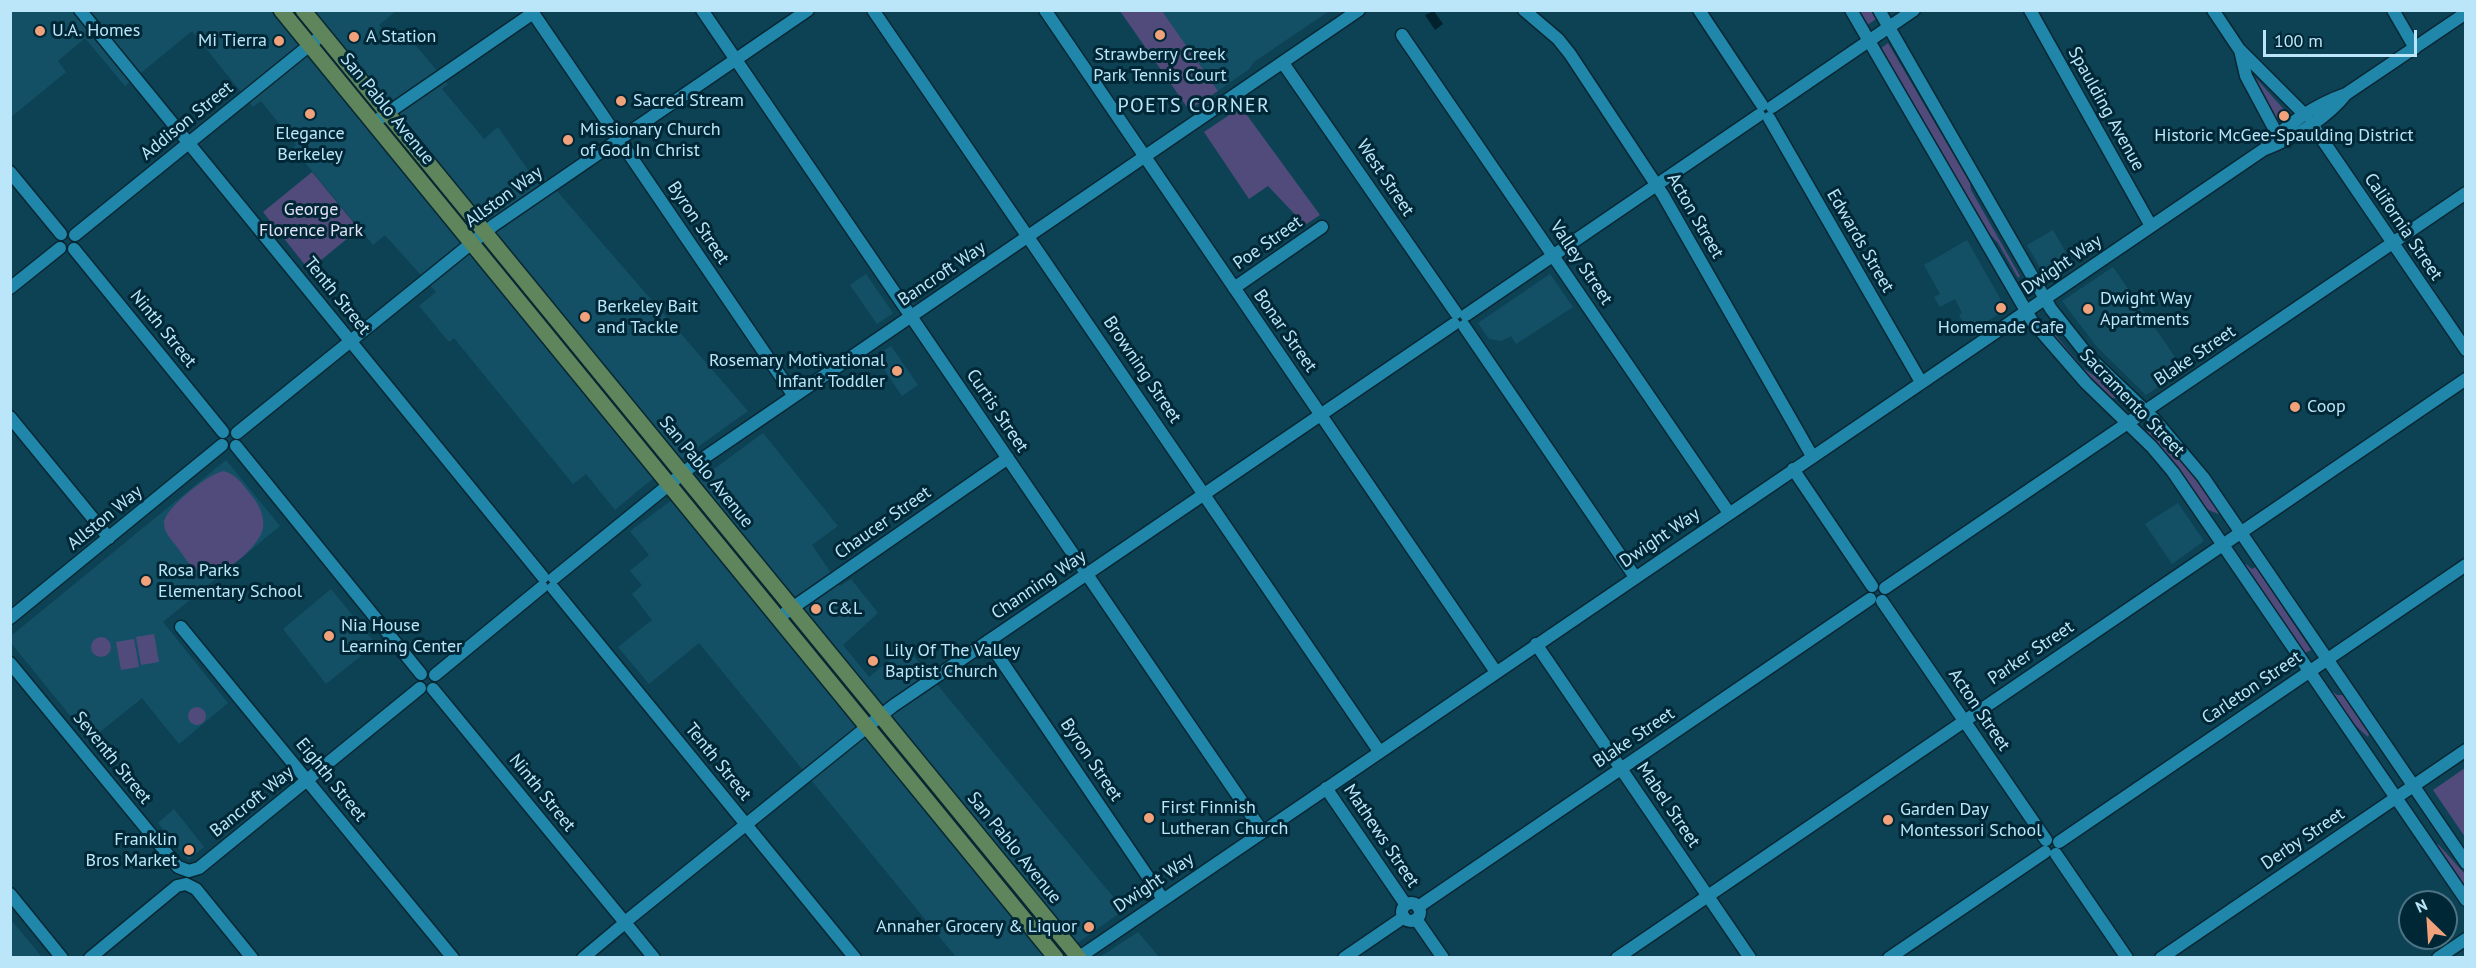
<!DOCTYPE html>
<style>
body{margin:0}
#map{position:relative;width:2476px;height:968px;overflow:hidden;background:#0d4255;font-family:"PT Sans",sans-serif}
canvas{display:block}
.frame{position:absolute;inset:0;border:12px solid #bbe6f9;pointer-events:none}
.north{position:absolute;left:2398px;top:890px;width:60px;height:60px;box-sizing:border-box;background:#002736;border:2px solid #4b7384;border-radius:50%;rotate:335deg;font-size:16px;font-weight:700;line-height:24px;text-align:center;color:#bbe6f9}
.north::after{content:'';display:block;margin:auto;width:21px;height:27px;background:#f1a27b;clip-path:polygon(50% 0,100% 100%,50% 72%,0 100%)}
.scale{position:absolute;left:2263px;top:30px;width:154px;height:27px;box-sizing:border-box;border:3px solid #bbe6f9;border-top:0;padding-left:8px;font-size:18px;line-height:21px;white-space:nowrap;color:#bbe6f9;-webkit-text-stroke:4px #002736;paint-order:stroke}
</style>
<div id="map">
<canvas width="2476" height="968"></canvas>
<div class="frame"></div>
<div class="north">N</div>
<div class="scale">100 m</div>
</div>
<script>
const ctx = document.querySelector('canvas').getContext('2d');
ctx.lineJoin = 'round';
function paint(path, color) { ctx.fillStyle = color; ctx.fill(path, 'evenodd'); }
function strokePath(path, color, width, dash) { ctx.strokeStyle = color; ctx.lineWidth = width; ctx.lineCap = dash ? 'butt' : 'round'; ctx.setLineDash(dash || []); ctx.stroke(path); }
function drawText(font, color, halo, rows, align = 'center') {
  ctx.font = font + ' "PT Sans",sans-serif'; ctx.lineWidth = 6; ctx.setLineDash([]); ctx.textBaseline = 'middle'; ctx.strokeStyle = halo; ctx.fillStyle = color; for (const [text, x, y, turn = 0] of rows) {
    ctx.save(); ctx.translate(x, y); ctx.rotate((+turn || 0) * Math.PI / 180); ctx.textAlign = isNaN(turn) ? turn : align; if (halo) ctx.strokeText(text, 0, 0); ctx.fillText(text, 0, 0); ctx.restore();
  }
}
const built = new Path2D(`
 M11 11H396L379 25 390 38 402 29 448 84 442 89 484 139 498 127 535 180 543 175 748 411 646 484 615 510 586 474 573 484 454 338 449 342 419 306 436 292 385 235 373 245 293 148 296 145 261 101 253 107 192 31 125 86 85 38 58 61 66 72 11 117Z
 M1162 11H1329L1254 62 1248 70 1218 91Z
 M2053 230 2072 263 2047 280 2027 245Z
 M1967 240 2006 309 1970 333 1959 315 1962 313 1955 299 1940 307 1934 297 1940 294 1924 265Z
 M2113 267 2184 370 2146 395 2097 347 2062 301Z
 M866 274 893 313 877 324 850 285Z
 M1550 274 1573 307 1516 344 1511 336 1501 341 1489 339 1478 323Z
 M891 346 918 385 902 396 875 356Z
 M763 433 838 526 812 545 840 586 851 579 878 613 843 645 869 677 906 647 1124 910 1058 957H956L699 643 649 684 618 647 652 620 632 594 642 585 630 571 649 555 630 531Z
 M226 460 280 526 163 622 228 703 179 744 142 698 90 740 11 643V636Z
 M2178 503 2204 541 2172 564 2145 524Z
 M331 589 376 644 326 684 283 629Z
 M174 809 204 847 188 860 158 823Z
 M10 920H11L42 957H11Z
 M1138 932 1159 957H1100Z`);
const green = new Path2D(`
 M1120 11H1162L1218 91 1189 110Z
 M1856 11H1872L1876 19 1866 26Z
 M1888 43 1970 183 1971 190 2020 276 2018 278 1998 243 1983 227 1880 49Z
 M2254 76 2288 114 2277 122 2252 77Z
 M1241 107 1320 215 1305 225 1268 186 1249 199 1204 132Z
 M312 172 359 229 309 270 263 212Z
 M2042 319 2084 369 2102 380 2120 398H2108L2079 369 2040 321Z
 M2152 426 2186 466 2221 515 2206 509 2149 436 2146 430Z
 M224 471C236 475 241 482 248 491 257 502 265 513 263 528 260 546 221 581 202 573 191 569 184 556 177 547 172 540 164 533 164 523 165 508 209 473 224 471Z
 M2246 564 2252 569 2256 567 2311 650 2305 653 2301 649 2244 565Z
 M154 634 159 662 141 665 136 637Z
 M91 647a10 10 0 1 1 20 0a10 10 0 1 1-20 0Z
 M134 639 139 667 121 670 116 642Z
 M2327 687 2337 695H2343L2369 734 2368 737 2347 718Z
 M188 716a9 9 0 1 1 18 0a9 9 0 1 1-18 0Z
 M2465 768V837L2433 790Z
 M2438 844 2465 874V891L2435 846Z`);
const water = new Path2D(`
 M1434 11 1443 24 1435 30 1425 15Z`);
const minor = new Path2D(`
 M80 10 543 577
 M531 10 794 396
 M702 10 1262 831
 M873 10 1379 751
 M1045 10 1496 672
 M1524 10 1558 39 1570 54 1663 195 1812 456
 M1699 10 1762 105
 M1851 10 2032 321 2086 383 2152 447 2173 472 2466 900
 M1879 10 2051 309 2089 357 2155 420 2203 477 2466 863
 M2030 10 2151 226
 M2213 10 2239 49 2305 115
 M2393 10 2415 48
 M1402 35 1729 513
 M2240 50 2246 76 2277 134
 M1283 63 1456 313
 M1772 107 1914 10
 M1769 118 1921 382
 M373 123 533 13
 M2311 123 2466 350
 M2266 147C2286 124 2317 104 2346 94L2466 13
 M10 172 61 234
 M75 235 316 40
 M74 249 223 432
 M10 288 60 248
 M1234 288 1322 227
 M1466 315 1759 115
 M1464 326 1635 577
 M10 417 109 538
 M237 433 494 225 808 10
 M236 446 421 674
 M1793 469 1872 586
 M554 578 692 466 1359 10
 M553 588 855 958
 M1885 588 2466 193
 M1882 601 2046 840
 M785 613 1008 458
 M10 618 222 445
 M181 627 453 958
 M988 641 1163 899
 M1536 644 1750 958
 M10 663 178 867 189 871 199 868 420 688
 M435 675 542 587
 M433 689 622 919
 M1326 788 1406 905
 M2059 842 2466 565
 M2056 854 2127 958
 M10 894 62 958
 M1402 912a9 9 0 1 1 18 0a9 9 0 1 1-18 0Z
 M1418 907 1870 599
 M630 918 893 706 1454 324
 M1416 919 1443 958
 M628 926 654 958
 M90 958 177 886 186 884 196 889 252 958
 M583 958 620 927
 M1078 958 2263 150C2293 138 2326 119 2346 94
 M1344 958 1404 917
 M1617 958 2466 379
 M1889 958 2045 852
 M2161 958 2466 750
 M2438 958 2466 939`);
const major = new Path2D(`
 M281 10 1056 958
 M303 10 1079 958`);
const markers = [
 [40,31,6,"#f1a27b"],
 [1160,35,6,"#f1a27b"],
 [354,37,6,"#f1a27b"],
 [279,41,6,"#f1a27b"],
 [621,101,6,"#f1a27b"],
 [310,114,6,"#f1a27b"],
 [2284,116,6,"#f1a27b"],
 [568,140,6,"#f1a27b"],
 [2001,308,6,"#f1a27b"],
 [2088,309,6,"#f1a27b"],
 [585,317,6,"#f1a27b"],
 [897,371,6,"#f1a27b"],
 [2295,407,6,"#f1a27b"],
 [146,581,6,"#f1a27b"],
 [816,609,6,"#f1a27b"],
 [329,636,6,"#f1a27b"],
 [873,661,6,"#f1a27b"],
 [1149,818,6,"#f1a27b"],
 [1888,820,6,"#f1a27b"],
 [189,850,6,"#f1a27b"],
 [1089,927,6,"#f1a27b"]
];
const poiNames = [
 ["U.A. Homes",52,31],
 ["A Station",366,37],
 ["Mi Tierra",267,41,"right"],
 ["Strawberry Creek",1160,55,"center"],
 ["Park Tennis Court",1160,76,"center"],
 ["Sacred Stream",633,101],
 ["Missionary Church",580,130],
 ["of God In Christ",580,151],
 ["Elegance",310,134,"center"],
 ["Berkeley",310,155,"center"],
 ["Historic McGee-Spaulding District",2284,136,"center"],
 ["Dwight Way",2100,299],
 ["Apartments",2100,320],
 ["Berkeley Bait",597,307],
 ["and Tackle",597,328],
 ["Homemade Cafe",2001,328,"center"],
 ["Rosemary Motivational",885,361,"right"],
 ["Infant Toddler",885,382,"right"],
 ["Coop",2307,407],
 ["Rosa Parks",158,571],
 ["Elementary School",158,592],
 ["C&L",828,609],
 ["Nia House",341,626],
 ["Learning Center",341,647],
 ["Lily Of The Valley",885,651],
 ["Baptist Church",885,672],
 ["First Finnish",1161,808],
 ["Lutheran Church",1161,829],
 ["Garden Day",1900,810],
 ["Montessori School",1900,831],
 ["Franklin",177,840,"right"],
 ["Bros Market",177,861,"right"],
 ["Annaher Grocery & Liquor",1077,927,"right"]
];
const streetNames = [
 ["San Pablo Avenue",387,109,51],
 ["Spaulding Avenue",2106,109,61],
 ["Addison Street",187,121,-39],
 ["West Street",1385,178,56],
 ["Allston Way",504,197,-36],
 ["Acton Street",1695,216,60],
 ["Byron Street",698,223,56],
 ["California Street",2403,227,56],
 ["Edwards Street",1860,241,60],
 ["Poe Street",1268,243,-35],
 ["Valley Street",1581,263,56],
 ["Dwight Way",2062,265,-34],
 ["Bancroft Way",942,274,-34],
 ["Tenth Street",337,296,51],
 ["Ninth Street",163,329,51],
 ["Bonar Street",1285,331,55],
 ["Blake Street",2195,356,-34],
 ["Browning Street",1142,370,56],
 ["Sacramento Street",2132,403,46],
 ["Curtis Street",997,411,56],
 ["San Pablo Avenue",706,472,51],
 ["Allston Way",105,518,-39],
 ["Chaucer Street",883,523,-35],
 ["Dwight Way",1660,538,-34],
 ["Channing Way",1039,585,-34],
 ["Parker Street",2031,653,-34],
 ["Carleton Street",2252,688,-34],
 ["Acton Street",1979,710,56],
 ["Blake Street",1634,738,-34],
 ["Seventh Street",112,758,51],
 ["Byron Street",1091,760,56],
 ["Tenth Street",718,762,51],
 ["Eighth Street",331,780,51],
 ["Ninth Street",542,793,51],
 ["Bancroft Way",252,802,-39],
 ["Mabel Street",1668,805,56],
 ["Mathews Street",1381,836,56],
 ["Derby Street",2303,839,-34],
 ["San Pablo Avenue",1014,848,51],
 ["Dwight Way",1154,883,-34]
];
const parkNames = [
 ["George",311,210],
 ["Florence Park",311,231]
];
const neighbourhoodNames = [
 ["POETS CORNER",1194,106]
];
paint(built, '#145065');
paint(green, '#504b7a');
paint(water, '#02222e');
strokePath(minor, '#082732', 15);
strokePath(major, '#082732', 18);
strokePath(minor, '#2086aa', 12);
strokePath(major, '#5e855c', 15);
for (const [x, y, r, color] of markers) { const dot = new Path2D(); dot.arc(x, y, r, 0, 2 * Math.PI); ctx.fillStyle = color; ctx.fill(dot); strokePath(dot, '#002736', 2); }
drawText('18px', '#bbe6f9', '#002736', poiNames, 'left');
drawText('18px', '#bbe6f9', '#002736', streetNames);
drawText('18px', '#e2e1f6', '#002736', parkNames);
ctx.letterSpacing = '1.5px';
drawText('20px', '#bbe6f9', '#002736', neighbourhoodNames);
ctx.letterSpacing = '0px';
</script>
